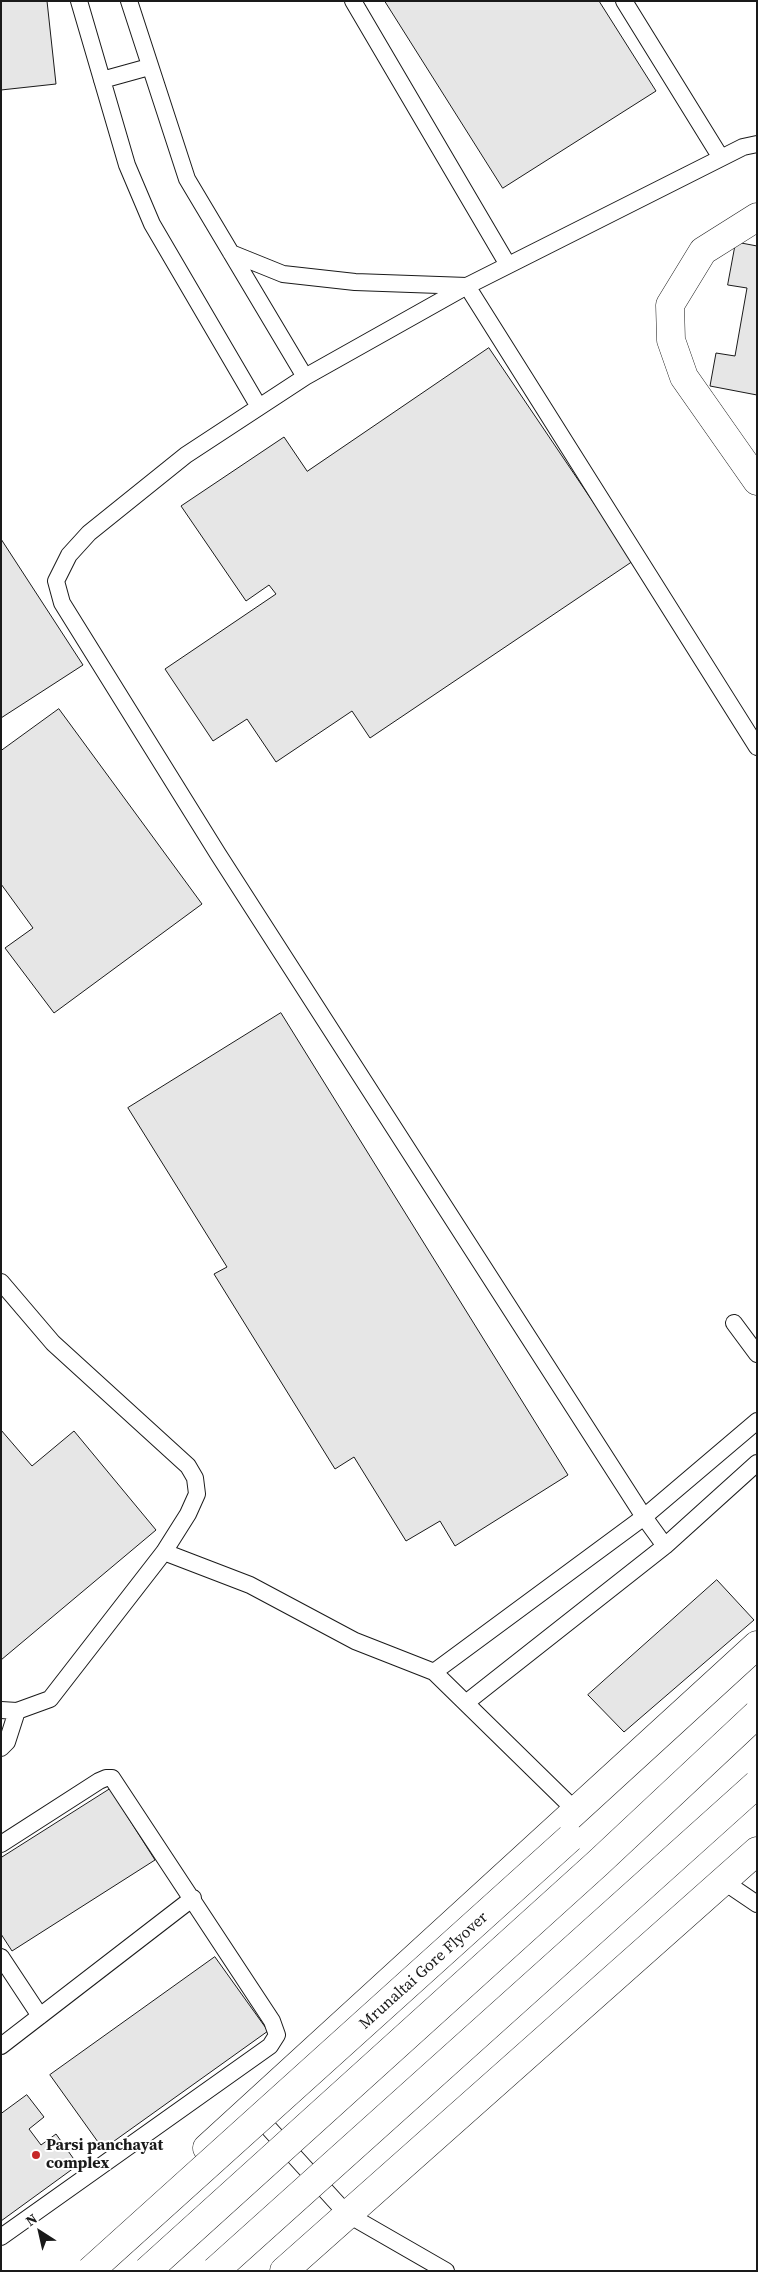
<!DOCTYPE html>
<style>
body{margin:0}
#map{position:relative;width:758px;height:2272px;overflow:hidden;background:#fff;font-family:"Source Serif 4",serif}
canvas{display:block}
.frame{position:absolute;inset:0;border:2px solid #1a1a1a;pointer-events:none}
.north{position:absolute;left:15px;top:2207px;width:50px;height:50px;-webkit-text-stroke:4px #fff;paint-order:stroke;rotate:325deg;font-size:14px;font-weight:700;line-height:20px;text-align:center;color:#1a1a1a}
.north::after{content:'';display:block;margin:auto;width:18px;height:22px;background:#1a1a1a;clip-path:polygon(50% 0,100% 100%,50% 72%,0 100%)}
</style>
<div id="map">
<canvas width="758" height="2272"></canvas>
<div class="frame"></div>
<div class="north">N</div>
</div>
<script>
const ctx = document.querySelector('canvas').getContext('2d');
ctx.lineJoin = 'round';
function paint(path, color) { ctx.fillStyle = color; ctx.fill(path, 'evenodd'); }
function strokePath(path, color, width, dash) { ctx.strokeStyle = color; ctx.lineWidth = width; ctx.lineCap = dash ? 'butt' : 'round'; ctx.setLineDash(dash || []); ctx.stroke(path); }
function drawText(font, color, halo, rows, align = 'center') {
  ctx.font = font + ' "Source Serif 4",serif'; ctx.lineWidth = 4; ctx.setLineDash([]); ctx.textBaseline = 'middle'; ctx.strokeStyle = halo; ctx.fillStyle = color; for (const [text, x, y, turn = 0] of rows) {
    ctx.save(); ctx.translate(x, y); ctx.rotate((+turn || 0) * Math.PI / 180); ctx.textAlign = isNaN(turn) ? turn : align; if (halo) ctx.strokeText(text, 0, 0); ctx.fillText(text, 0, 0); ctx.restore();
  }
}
const building = new Path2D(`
 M1 1H47L56 84 1 90Z
 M385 1H599L656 91 503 188Z
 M736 242 757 246V395L710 386 716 353 735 356 747 288 728 285Z
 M489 348 633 561 370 738 352 711 276 762 247 719 213 741 165 669 276 594 269 585 246 601 181 506 284 437 307 471Z
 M1 539 83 665 1 718Z
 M59 709 202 904 54 1013 5 948 33 928 1 884V751Z
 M281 1013 568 1475 455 1546 440 1521 406 1541 354 1457 335 1469 214 1274 227 1267 128 1108Z
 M1 1430 32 1466 74 1431 156 1530 1 1660Z
 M717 1580 754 1620 624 1732 588 1695Z
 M110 1789 155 1860 12 1951 1 1934V1858Z
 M215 1957 268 2031 103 2149 50 2075Z
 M27 2095 44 2117 29 2129 41 2145 56 2134 78 2165 1 2221V2114Z`);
const lane = new Path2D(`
 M79 1 127 165 152 224 259 407
 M129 1 187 179 305 377
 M353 1 508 265
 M624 1 721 158
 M102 80 149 67
 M231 253 283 274 355 282 467 286
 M467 286 757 747
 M1 1282 53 1343 188 1466 195 1478 197 1494 188 1514 164 1552 50 1699 17 1711 1 1710
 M734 1323 757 1354
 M665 1546 644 1517 218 854 62 603 56 581 69 555 89 533 186 455 305 377 467 286 743 147 757 144
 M164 1552 250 1585 355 1641 434 1672 644 1517 757 1421
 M434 1672 575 1810
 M467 1702 665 1546 757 1463
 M1 1748 7 1742 17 1711
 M1 1844 99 1781 106 1778H112L272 2021 277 2035 270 2046 1 2237
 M723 1881 757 1904
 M1 1957 40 2016
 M1 2046 193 1898
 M255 2113 347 2214 446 2271`);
const street = new Path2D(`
 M757 217 703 251 670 305 671 340 684 377 757 481`);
const secondary = new Path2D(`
 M207 2148 757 1645
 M284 2271 757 1851`);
const secondaryBridge = new Path2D(`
 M90 2271 570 1838
 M147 2271 598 1863 757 1714
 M215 2271 757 1784`);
const markers = [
 [36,2155,5,"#c62828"]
];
const streetNames = [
 ["Mrunaltai Gore Flyover",424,1971,-42]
];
const poiNames = [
 ["Parsi panchayat",46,2146],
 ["complex",46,2164]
];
paint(building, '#e6e6e6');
strokePath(building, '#1a1a1a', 1);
strokePath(lane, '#1a1a1a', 18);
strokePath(street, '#1a1a1a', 29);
strokePath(secondary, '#1a1a1a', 29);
strokePath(lane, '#fff', 16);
strokePath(street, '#fff', 28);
strokePath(secondary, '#fff', 28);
strokePath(secondaryBridge, '#1a1a1a', 29, []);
strokePath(secondaryBridge, '#fff', 28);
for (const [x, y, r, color] of markers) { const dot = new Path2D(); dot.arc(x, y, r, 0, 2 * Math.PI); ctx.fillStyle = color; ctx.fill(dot); strokePath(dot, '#fff', 2); }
drawText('16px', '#1a1a1a', '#fff', streetNames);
drawText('bold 16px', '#1a1a1a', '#fff', poiNames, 'left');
</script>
